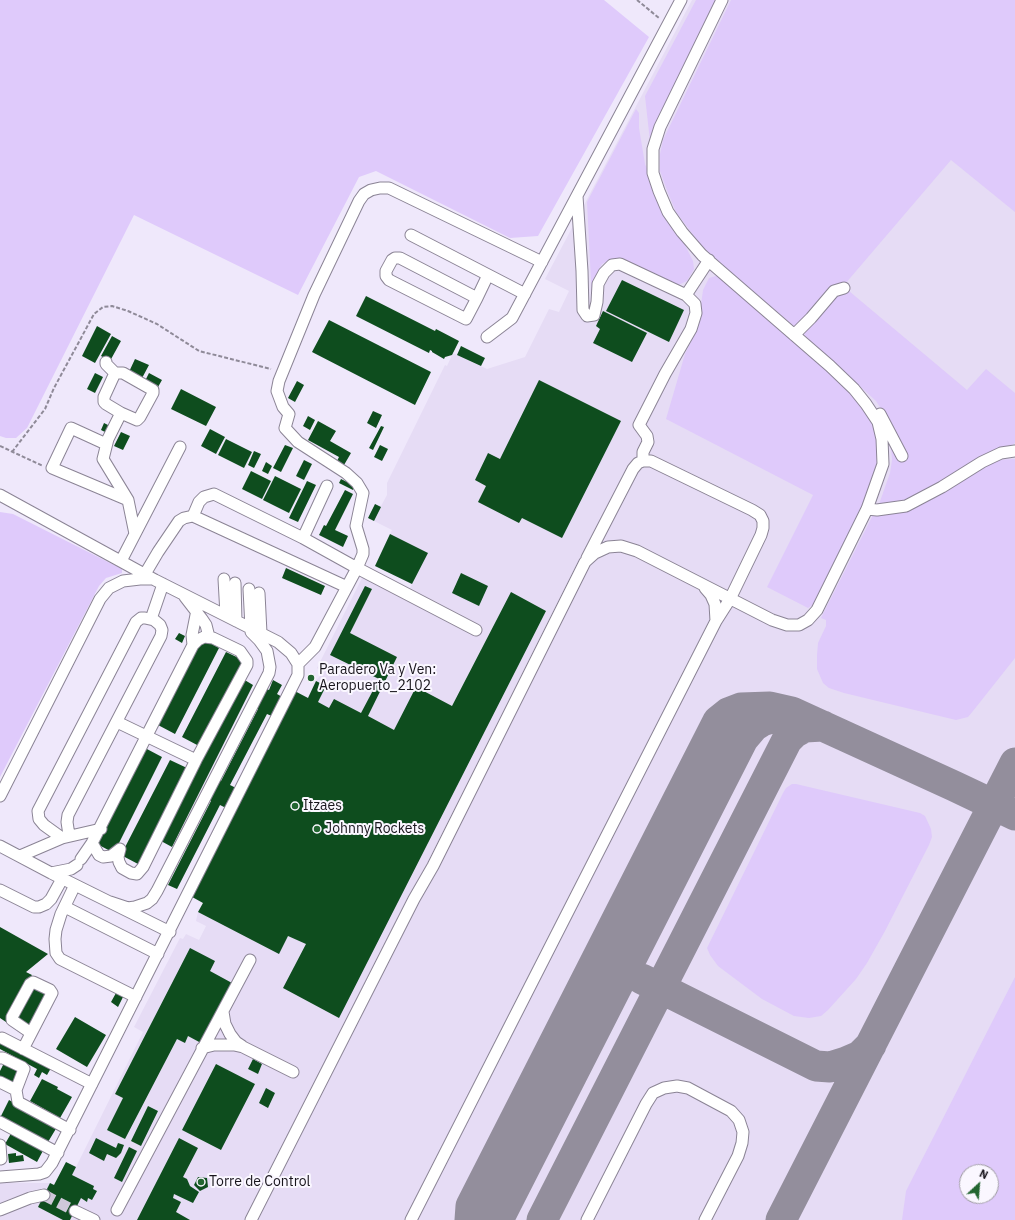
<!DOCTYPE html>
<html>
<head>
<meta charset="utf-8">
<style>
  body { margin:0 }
  #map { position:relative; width:1015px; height:1220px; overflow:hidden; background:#efe8fb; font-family:"IBM Plex Sans",sans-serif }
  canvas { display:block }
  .north { position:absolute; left:959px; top:1164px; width:40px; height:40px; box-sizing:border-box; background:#faf7ff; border:1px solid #a09da4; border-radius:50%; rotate:26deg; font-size:11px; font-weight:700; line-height:16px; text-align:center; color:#18151c }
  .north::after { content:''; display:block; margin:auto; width:14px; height:18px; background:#226530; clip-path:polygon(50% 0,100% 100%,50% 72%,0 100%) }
</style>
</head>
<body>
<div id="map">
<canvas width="1015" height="1220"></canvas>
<div class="north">N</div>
</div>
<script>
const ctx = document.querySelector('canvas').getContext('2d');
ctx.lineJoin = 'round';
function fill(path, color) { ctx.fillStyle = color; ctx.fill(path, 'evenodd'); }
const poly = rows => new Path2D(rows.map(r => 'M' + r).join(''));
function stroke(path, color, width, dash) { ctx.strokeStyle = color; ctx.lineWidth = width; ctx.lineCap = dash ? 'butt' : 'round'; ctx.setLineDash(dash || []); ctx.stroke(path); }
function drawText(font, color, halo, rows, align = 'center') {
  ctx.font = font + ' "IBM Plex Sans",sans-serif'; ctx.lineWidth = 4; ctx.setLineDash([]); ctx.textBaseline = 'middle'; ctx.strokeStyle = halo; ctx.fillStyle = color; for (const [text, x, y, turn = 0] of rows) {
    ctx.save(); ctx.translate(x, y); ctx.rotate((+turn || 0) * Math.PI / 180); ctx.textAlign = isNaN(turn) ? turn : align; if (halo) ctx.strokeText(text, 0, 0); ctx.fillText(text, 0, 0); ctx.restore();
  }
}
const built = poly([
  [692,0,1015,0,1015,1220,0,1220,0,1183,50,1183,54,1185,66,1162,76,1167,143,1032,134,1027,180,938,183,939,186,934,199,940,206,926,196,921,198,912,316,681,323,672,317,668,363,576,406,597,412,584,375,566,392,530,368,518,375,504,381,506,387,495,387,483,445,365,447,366,453,353,487,369,525,357,549,309,559,312,569,291,545,279],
  [967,1172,991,1172,991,1196,967,1196]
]);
const green = poly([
  [0,0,604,0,649,37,538,236,510,238,376,171,359,177,298,295,134,215,27,428,16,438,6,438,0,436],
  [696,0,719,0,650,141,645,96],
  [731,0,1015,0,1015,212,951,160,845,284,798,324,794,326,722,265,700,244,676,212,668,193,660,171,660,154,663,140],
  [636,109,639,113,639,128,645,164,663,209,686,247,693,261,694,269,687,281,678,285,652,276,624,259,612,259,602,264,595,277,592,301,587,202],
  [719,275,847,387,870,419,875,433,877,447,878,463,873,485,816,603,808,608,767,587,813,495,666,419,685,354,698,327,703,290,709,278],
  [843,291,849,291,967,390,986,369,1015,393,1015,443,910,501,878,507,890,473,892,460,891,448,886,416,876,401,804,335,807,328,836,295],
  [1015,459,1015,658,973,711,968,717,956,720,844,693,829,688,823,683,817,669,817,655,818,643,826,626,826,620,821,618,874,513,881,512,994,460],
  [0,512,13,514,122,569,122,573,106,578,99,586,0,777],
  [792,784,796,784,920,813,925,816,931,829,932,837,929,845,885,931,867,963,856,979,828,1010,821,1016,809,1018,794,1016,762,999,718,966,710,955,707,948,783,793,786,788],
  [1015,977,1015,1220,902,1220,906,1191],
  [967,1172,991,1172,991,1196,967,1196]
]);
const taxiway = poly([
  [642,979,816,1066,830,1067,846,1062,860,1056,871,1045],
  [470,1220,471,1206,498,1153,718,721,728,713,741,708,770,707,792,712,954,786,1015,815],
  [498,1220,743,739,754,726,762,721,781,715,789,715],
  [542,1220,787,740,794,733,805,727,823,726],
  [781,1220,1015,763]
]);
const building = poly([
  [622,280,684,310,669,342,606,311],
  [366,296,435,331,436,329,459,341,452,355,445,357,444,359,432,352,432,351,430,350,429,353,356,316],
  [603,311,647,333,632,362,593,343,600,329,596,326],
  [329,320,431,372,415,405,312,352],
  [97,326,111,334,95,363,82,356],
  [112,336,121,341,110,361,101,356],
  [461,346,485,358,481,366,457,355],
  [135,359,149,365,141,380,128,374],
  [95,373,103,377,95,393,87,389],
  [149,373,162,380,158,387,145,381],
  [539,380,621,421,562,538,522,518,519,523,478,502,486,486,475,480,488,453,500,459],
  [297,381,304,385,295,402,288,398],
  [181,389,216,407,206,426,171,409],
  [373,411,382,415,376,428,367,423],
  [308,416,315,420,310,430,303,426],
  [318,421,336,431,330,441,351,453,344,465,337,461,339,457,308,440],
  [104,423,110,426,107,433,101,430],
  [381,426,384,427,373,450,369,448],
  [210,429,225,437,216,454,201,446],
  [121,432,130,436,123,450,114,446],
  [226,439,252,452,244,468,218,455],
  [285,445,293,448,281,472,273,468],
  [380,445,388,449,382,461,374,457],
  [254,451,261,454,254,468,248,465],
  [304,460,312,464,304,480,296,476],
  [266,462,272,466,268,474,262,471],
  [251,471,271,481,262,499,242,489],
  [275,476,301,489,289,513,263,500],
  [341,479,355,486,353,490,339,483],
  [307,481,316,485,298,522,289,518],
  [345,490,353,494,335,530,348,536,343,547,319,535,324,525,326,526],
  [375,504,381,507,374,521,368,518],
  [390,534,428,553,412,584,375,566],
  [286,568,325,586,321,595,282,578],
  [461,573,488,586,479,606,452,593],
  [365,586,372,589,350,633,397,657,368,716,394,730,416,687,452,706,511,592,546,611,339,1018,283,988,306,944,288,936,279,954,198,912,203,903,185,893,228,809,220,805,177,889,168,885,211,801,206,798,216,778,221,781,258,709,253,707,263,687,269,690,273,680,282,685,277,694,284,698,289,688,308,698,316,681,326,686,318,702,329,708,334,699,361,713,379,679,330,655],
  [267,714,274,717,238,789,230,785],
  [179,633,185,636,182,643,175,639],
  [202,639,219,648,175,734,158,725],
  [226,652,243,660,199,746,182,737],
  [243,679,253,685,172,847,161,841],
  [145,748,162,757,114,853,97,844],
  [170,760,187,768,138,864,121,855],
  [0,927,48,954,26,972,32,975,6,1022,0,1018],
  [190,948,215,961,210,971,232,983,201,1043,188,1036,185,1043,177,1039,125,1139,107,1130,123,1098,115,1094],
  [35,984,50,993,31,1026,16,1018],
  [116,993,123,997,118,1007,111,1002],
  [75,1017,106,1035,87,1067,56,1049],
  [2,1041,51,1068,47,1075,42,1072,39,1078,34,1075,37,1069,0,1049,0,1044],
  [253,1059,262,1064,258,1074,248,1069],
  [5,1061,22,1069,15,1084,0,1076,0,1071],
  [216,1064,255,1084,221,1150,182,1130],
  [42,1079,58,1087,57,1089,72,1097,60,1118,30,1101],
  [266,1088,275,1093,268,1108,259,1103],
  [9,1100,57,1127,48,1142,1,1116],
  [148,1106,158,1111,141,1146,131,1141],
  [13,1130,45,1147,37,1162,5,1144],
  [96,1138,116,1148,118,1143,124,1145,121,1153,116,1158,107,1154,104,1161,89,1153],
  [179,1138,198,1148,183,1177,187,1179,190,1186,199,1192,193,1203,174,1194,173,1198,181,1202,176,1212,190,1220,137,1220],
  [129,1147,137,1151,122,1182,114,1178],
  [16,1153,16,1156,23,1155,24,1161,9,1163,8,1154],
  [66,1162,76,1167,72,1175,94,1186,93,1189,97,1191,92,1200,88,1198,87,1202,81,1198,70,1220,63,1220,38,1207,50,1183,54,1185],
  [198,1177,207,1178,208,1187,200,1191,194,1185]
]);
const minorTunnel = poly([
  [44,1195,75,1211]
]);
const path = poly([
  [637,0,659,18],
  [0,446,43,466],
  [12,452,45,409,54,388,94,314,103,307,112,306,128,311,157,324,199,351,271,369]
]);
const minor = poly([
  [577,196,582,271,583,310,587,316,594,315,597,302,598,284,604,273,612,265,620,264,686,295,695,304,696,313,691,329,665,374,639,425,647,436,648,442,643,452,643,461],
  [411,235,525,294],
  [686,295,709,260],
  [477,298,400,258,395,258,392,260,386,271,386,276,389,280,466,319,477,298,488,275],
  [794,335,811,318,834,291,844,288],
  [487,337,512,318,681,0],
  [106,362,106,364,115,373],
  [121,413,137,420,140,417,153,393,153,390,123,373,115,373,104,397,104,402,106,404,121,413,108,439,103,459,128,500,135,534],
  [880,414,902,456],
  [106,444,71,428,52,468,128,500],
  [0,495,155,580,278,642,291,653,298,664,298,675,52,1163,45,1172,39,1174,0,1177],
  [867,509,877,510,906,506,942,487,982,462,1001,453,1015,451],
  [303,538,327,486],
  [587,558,633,469,638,463,643,461,651,461,752,510,760,515,763,521,763,528,761,535,730,599,716,621],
  [121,561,180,447],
  [145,574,158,552,179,521,184,518,193,516],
  [224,579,226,615],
  [235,583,236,621],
  [347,587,193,516,199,502,204,497,214,494,303,538,357,568,363,554,363,549,356,526,363,493,357,483,346,473,298,442,285,428,289,414,283,407,277,391,279,381,314,295,359,201,364,194,371,190,380,188,389,188,542,262],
  [249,589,251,628],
  [259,593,261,633],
  [185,597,202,619,206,625,209,637],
  [151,619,163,584],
  [204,637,213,638,240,651,247,661,247,665,196,760,143,867,137,874,131,873,122,868,119,862,118,857,120,849,111,856,103,857,99,855,92,843,193,645,198,640,204,637],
  [193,645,192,635,197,610],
  [298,664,315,647,357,568,476,630],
  [117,722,196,760],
  [0,796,100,599,109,588,123,581,140,579,152,579],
  [62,838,44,825,39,819,38,811,136,622,141,618,145,618,154,620,160,625,162,630,161,636,68,815,67,822,69,835],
  [0,846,51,873,170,932],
  [20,856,62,838,101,829],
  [81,859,92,843],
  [51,873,71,869,77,865],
  [75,885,61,914,56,930,55,939,56,953,60,959,136,997],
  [0,890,34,907,39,907,46,904,51,899,62,879],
  [110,902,128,908,135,907,147,903,152,899,157,891,269,673,270,667,267,651,259,640,251,632],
  [65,907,158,954],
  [223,1012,225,1024,230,1034,236,1042,242,1046],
  [2,1038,92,1084],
  [202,1048,214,1045,234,1045,243,1047,293,1072],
  [23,1049,52,993,50,990,33,982,30,984,12,1017,12,1020,31,1033],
  [0,1058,3,1058,22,1067,24,1069,16,1090,18,1102,70,1130],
  [0,1082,16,1090],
  [0,1122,58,1153],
  [0,1145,1,1159],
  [0,1210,30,1198,44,1195],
  [117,1210,250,960],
  [75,1211,94,1220],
  [251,1220,414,899,433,866,585,562,595,553,608,547,621,546,637,551,772,620,787,625,799,625,808,620,817,610,867,509,883,464,882,439,878,422,866,404,854,389,830,366,702,255,682,232,668,212,659,191,653,173,653,149,660,127,722,0],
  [411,1220,716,621,715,604,711,595,705,588],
  [587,1220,646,1104,653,1093,664,1088,677,1086,688,1088,731,1111,739,1120,743,1132,742,1143,738,1156,705,1220]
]);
const markers = [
  [311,678,4,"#226530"],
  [295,806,4,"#226530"],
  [317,829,4,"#226530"],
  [201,1182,4,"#226530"]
];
const poiNames = [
  ["Paradero Va y Ven:",319,670],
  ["Aeropuerto_2102",319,686],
  ["Itzaes",303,806],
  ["Johnny Rockets",325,829],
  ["Torre de Control",209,1182]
];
fill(built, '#e6dcf5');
fill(green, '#dfcafb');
stroke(taxiway, '#938e9c', 31);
fill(building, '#0e4d1e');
stroke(minorTunnel, '#cfc8da', 11, [11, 5.5]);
stroke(minor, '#8b8495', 13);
stroke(path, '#8f8a98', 2, [4, 2]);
stroke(minor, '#fff', 11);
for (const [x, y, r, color] of markers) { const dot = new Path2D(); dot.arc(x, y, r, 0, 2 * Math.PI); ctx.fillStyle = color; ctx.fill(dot); stroke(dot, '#faf7ff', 1.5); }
drawText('14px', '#18151c', '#faf7ff', poiNames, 'left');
</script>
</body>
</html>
